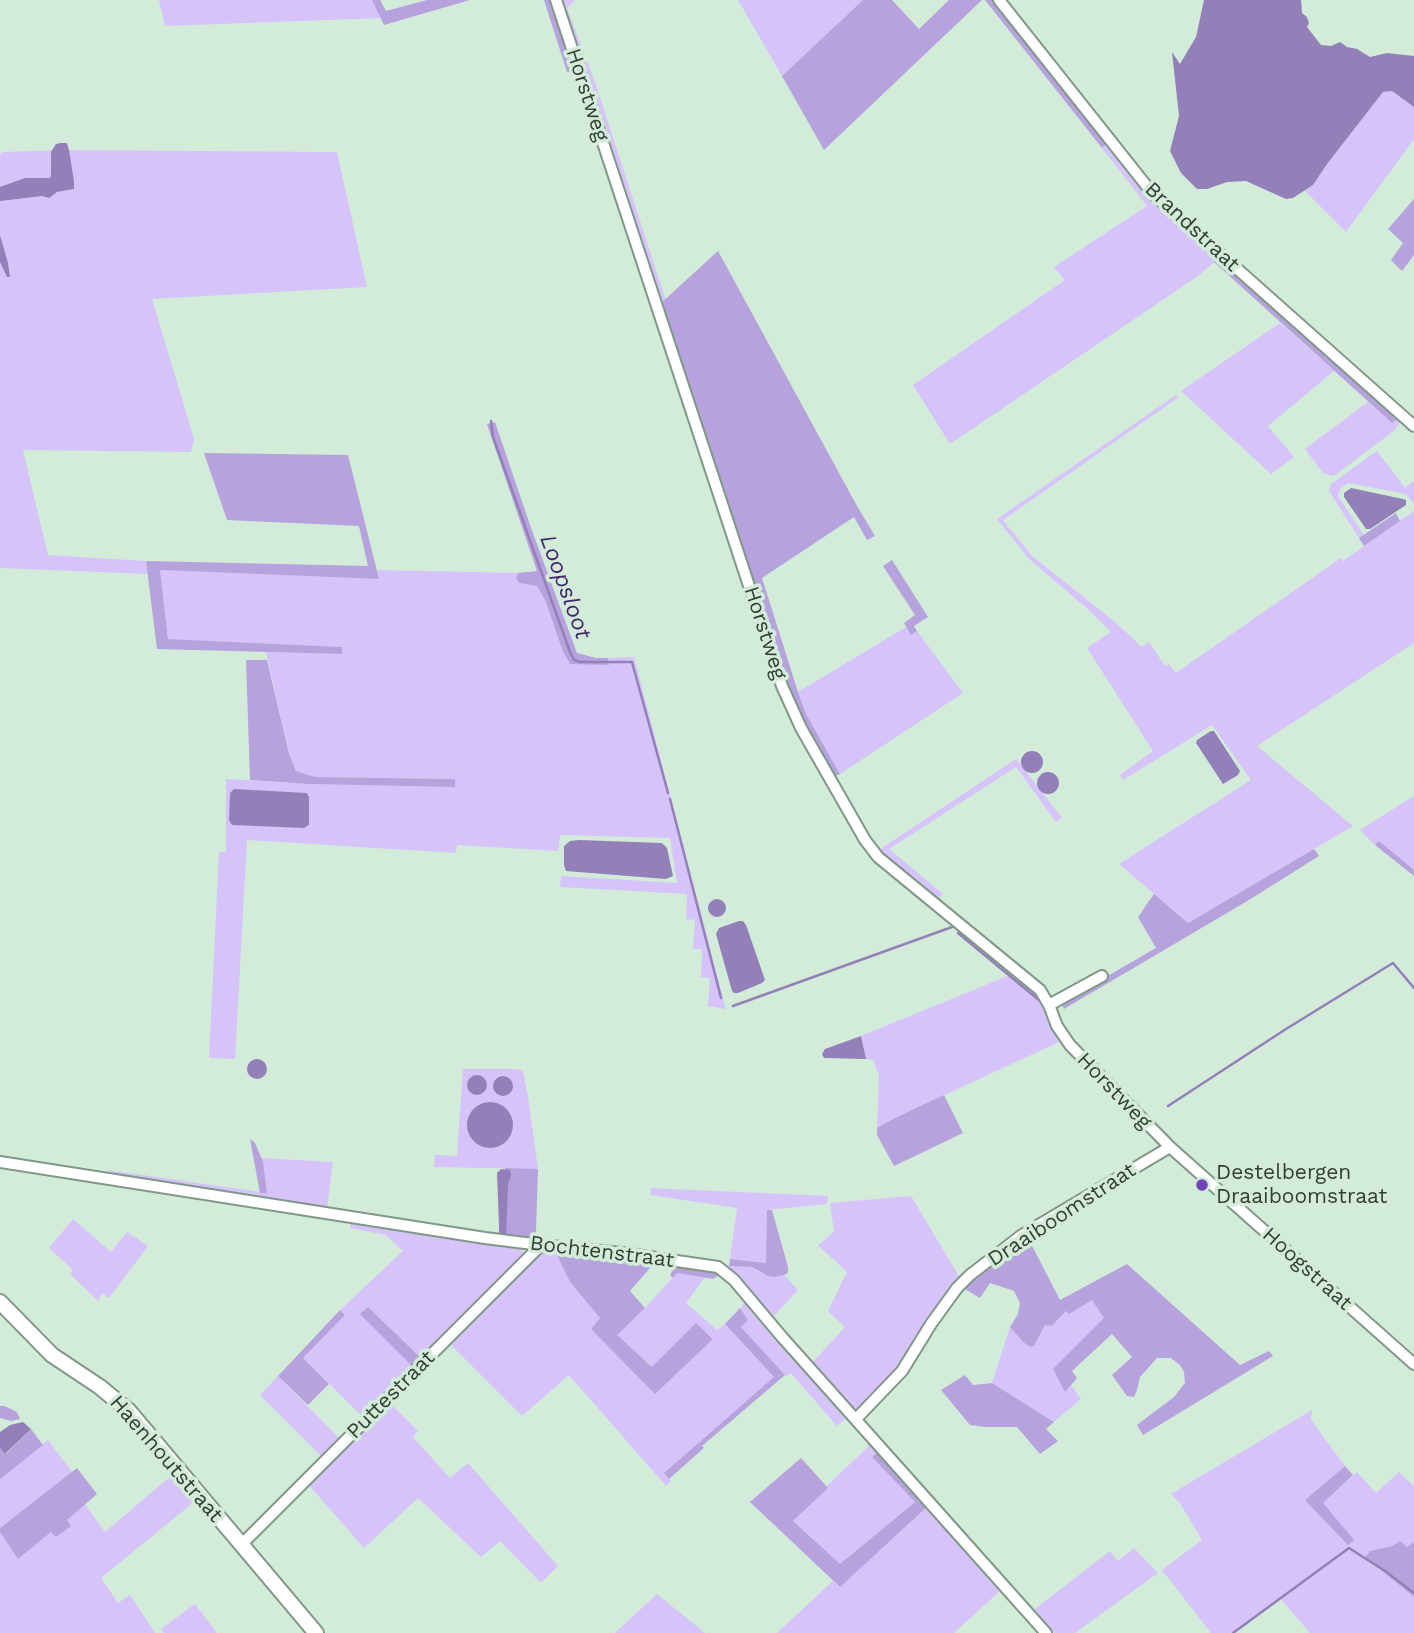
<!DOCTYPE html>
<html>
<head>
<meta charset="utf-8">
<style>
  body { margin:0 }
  canvas { display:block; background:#d2ecd9 }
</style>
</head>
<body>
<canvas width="1414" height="1633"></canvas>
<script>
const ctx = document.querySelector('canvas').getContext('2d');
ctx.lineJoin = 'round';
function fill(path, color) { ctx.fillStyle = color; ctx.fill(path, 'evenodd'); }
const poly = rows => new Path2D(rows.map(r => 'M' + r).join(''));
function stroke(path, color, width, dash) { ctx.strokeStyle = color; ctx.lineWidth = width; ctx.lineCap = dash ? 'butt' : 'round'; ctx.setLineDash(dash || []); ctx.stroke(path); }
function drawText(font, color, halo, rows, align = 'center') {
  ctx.font = font + ' "Work Sans",sans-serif'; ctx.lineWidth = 7; ctx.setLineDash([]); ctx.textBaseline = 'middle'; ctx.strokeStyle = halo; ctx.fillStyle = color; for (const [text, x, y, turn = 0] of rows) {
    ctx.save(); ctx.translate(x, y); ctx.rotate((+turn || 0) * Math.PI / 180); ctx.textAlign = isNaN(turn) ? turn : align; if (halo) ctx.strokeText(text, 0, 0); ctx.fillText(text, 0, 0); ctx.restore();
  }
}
const green = poly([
  [159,0,372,0,382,18,165,26],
  [558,0,575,0,567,8,596,85,666,301,660,304],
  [738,0,863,0,782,76],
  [1392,91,1414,107,1414,139,1346,232,1305,191,1313,185,1327,164,1383,92],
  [1107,143,1152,201,1219,258,1198,276,950,444,913,385,1065,280,1054,267,1147,206,1102,148],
  [64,150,337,152,367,287,152,299,194,439,191,452,23,450,48,555,146,561,148,574,0,568,0,154,3,152],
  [1280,323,1334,371,1268,426,1294,457,1271,474,1181,391],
  [1176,395,1179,397,1003,520,1032,556,1115,622,1142,647,1149,642,1165,666,1169,664,1176,673,1341,558,1343,561,1414,511,1414,643,1257,746,1353,826,1188,923,1119,864,1251,780,1212,725,1123,780,1120,775,1153,751,1087,648,1111,632,1089,610,1029,559,997,519],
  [1368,402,1392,423,1398,419,1401,421,1395,430,1334,476,1323,473,1305,449],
  [1377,451,1405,488,1414,481,1414,504,1406,494,1348,483,1340,489,1338,496,1364,535,1359,538,1329,491,1331,484],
  [160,570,379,579,377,570,518,573,516,578,519,583,537,586,546,602,563,652,570,664,609,664,608,658,634,657,726,1009,708,1006,710,978,701,977,702,949,693,949,695,920,686,919,687,894,560,887,561,876,677,883,670,838,560,835,558,851,457,845,456,853,247,840,235,1059,209,1058,219,852,226,852,226,779,308,784,454,787,455,779,315,777,296,771,289,754,266,652,341,654,342,647,168,639],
  [234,790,307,793,309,795,309,825,307,827],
  [906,627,911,635,917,631,963,693,840,774,806,714,798,692],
  [1016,759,1062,818,1056,822,1016,767,889,849,943,894,938,899,879,850],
  [1414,796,1414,870,1379,842,1375,845,1360,830],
  [1010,975,1035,993,1041,1000,1059,1042,895,1118,877,1128,879,1075,873,1060,866,1059,861,1036],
  [463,1069,517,1069,523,1071,528,1097,538,1169,434,1167,435,1155,457,1156],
  [261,1158,333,1162,327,1209,110,1176,108,1170,267,1193],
  [651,1188,828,1196,827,1204,768,1210,766,1263,730,1259,737,1208,651,1195],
  [911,1196,960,1278,899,1370,862,1405,857,1409,850,1408,812,1363,845,1327,828,1311,847,1272,818,1245,834,1232,830,1203],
  [73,1219,111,1252,127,1232,148,1246,109,1298,102,1293,98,1301,70,1274,73,1270,49,1248],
  [351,1222,521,1248,523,1252,519,1262,420,1357,368,1307,361,1313,412,1366,362,1416,303,1358,345,1315,340,1310,403,1251,386,1235,350,1228],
  [555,1251,570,1282,600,1318,591,1329,655,1393,713,1338,696,1324,653,1367,616,1335,645,1308,677,1273,704,1278,686,1303,717,1330,725,1324,774,1377,665,1472,671,1481,666,1486,569,1375,522,1416,451,1345,543,1252],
  [729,1266,752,1267,759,1272,774,1277,784,1275,798,1290,772,1318,728,1269],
  [1092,1299,1105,1318,1053,1369,1065,1391,1071,1385,1081,1399,1054,1422,992,1383,1010,1327,1023,1342,1030,1347,1034,1346,1045,1325,1052,1326,1067,1311,1069,1314],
  [745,1301,847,1417,837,1426,791,1373,786,1376,741,1327,748,1320,740,1309],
  [278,1376,341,1440,322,1457,260,1395],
  [391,1404,418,1431,413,1437,450,1478,468,1463,558,1566,541,1583,500,1541,481,1557,418,1498,364,1548,308,1484],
  [1312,1410,1311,1420,1345,1466,1305,1500,1323,1503,1357,1472,1376,1493,1399,1472,1414,1486,1414,1542,1407,1547,1400,1541,1392,1546,1370,1551,1365,1557,1414,1597,1414,1633,1310,1633,1280,1598,1234,1633,1211,1633,1162,1570,1202,1540,1180,1503,1171,1494],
  [48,1440,72,1472,0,1528,0,1479],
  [872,1443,879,1450,872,1457,915,1502,840,1564,793,1521,828,1488,827,1486],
  [171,1476,194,1502,101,1578,118,1603,130,1595,155,1633,0,1633,0,1532,18,1559,51,1532,71,1526,67,1520,85,1504,105,1532],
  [929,1505,1002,1589,954,1633,777,1633,833,1581,839,1587],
  [1134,1548,1158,1573,1075,1633,1054,1633,1035,1609,1110,1551,1118,1561],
  [657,1594,705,1633,615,1633],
  [195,1604,217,1633,164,1633,161,1629]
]);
const forest = poly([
  [372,0,380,0,386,11,427,0,470,0,384,25],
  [544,0,558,0,550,4,574,71,567,72],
  [863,0,892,0,919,29,949,0,982,0,824,150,782,76],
  [985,0,992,0,1107,143,1102,148],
  [1414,199,1414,255,1402,271,1391,260,1403,243,1388,229],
  [718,251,857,506,875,536,867,540,854,517,762,578,798,692,806,714,840,774,833,777,799,716,789,694,660,304],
  [1219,258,1398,419,1392,423,1214,262],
  [495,422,530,525,577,653,596,658,608,658,609,665,570,664,563,652,546,602,537,586,519,583,516,578,518,573,537,571,487,424],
  [204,453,348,455,379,579,160,570,168,639,342,647,342,654,157,649,146,561,368,566,359,526,227,520],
  [1396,513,1400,521,1364,546,1359,538],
  [892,560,928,617,914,626,917,631,911,635,904,623,915,615,883,566],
  [246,660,267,660,289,754,296,771,315,777,455,779,455,787,309,784,250,780],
  [1379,841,1414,870,1414,876,1375,845],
  [1314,849,1319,856,1249,900,1064,1009,1061,1003,1156,948,1138,917,1154,894,1188,923],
  [944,1095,963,1133,894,1166,877,1135,877,1128,895,1118],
  [250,1139,255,1143,263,1162,267,1193,260,1193],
  [505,1168,538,1169,536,1232,535,1236,529,1240,498,1237],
  [767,1210,772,1210,788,1267,788,1273,784,1275,774,1277,768,1276,752,1267,729,1266,730,1259,766,1263],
  [1028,1238,1060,1300,1127,1264,1240,1365,1269,1351,1273,1356,1143,1435,1137,1425,1174,1397,1185,1383,1184,1372,1180,1365,1171,1358,1157,1358,1140,1377,1137,1390,1134,1397,1127,1396,1112,1375,1132,1357,1112,1334,1072,1371,1077,1378,1065,1392,1053,1369,1104,1318,1092,1300,1069,1314,1066,1311,1052,1326,1045,1325,1034,1346,1030,1347,1023,1342,1010,1327,1018,1314,1020,1303,1014,1291,990,1283,980,1298,963,1288,984,1270],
  [555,1251,656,1261,630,1291,645,1308,617,1335,652,1367,696,1323,713,1339,655,1394,591,1329,600,1318,570,1282],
  [677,1264,714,1269,721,1274,713,1279,677,1273,673,1278,670,1275],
  [368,1307,420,1357,412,1366,360,1314],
  [740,1308,748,1320,741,1327,785,1375,702,1446,704,1448,669,1479,664,1473,774,1377,725,1324],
  [340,1310,345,1315,303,1358,329,1384,308,1405,278,1376],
  [965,1375,973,1385,992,1383,1054,1422,1046,1429,1058,1441,1040,1454,1017,1427,985,1427,970,1425,941,1390],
  [0,1406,5,1406,17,1412,20,1419,11,1421,0,1418],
  [31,1429,43,1445,0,1479,0,1448,6,1454],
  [879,1450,929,1505,840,1587,750,1502,801,1458,828,1488,793,1521,840,1564,915,1502,872,1457],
  [1345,1466,1353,1475,1323,1503,1354,1540,1348,1545,1305,1500],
  [77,1468,97,1494,67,1520,71,1526,56,1537,51,1532,18,1559,0,1532,0,1528],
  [1400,1541,1407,1547,1414,1542,1414,1597,1365,1557,1370,1551,1392,1546]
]);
const water = poly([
  [1204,0,1301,0,1302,13,1307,17,1309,23,1307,27,1321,45,1331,46,1340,42,1347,47,1357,49,1370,57,1387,53,1414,56,1414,107,1392,91,1383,92,1327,164,1313,185,1293,198,1286,199,1246,181,1227,182,1207,189,1197,189,1181,173,1170,151,1179,116,1172,52,1180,64,1196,37],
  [61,143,67,143,69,150,74,181,74,189,57,192,49,198,42,196,0,201,0,187,25,178,50,178,51,175,51,152,56,144],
  [0,235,8,263,10,277,7,277,0,262],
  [1351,488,1403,499,1406,500,1406,505,1370,529,1366,529,1344,497,1344,493],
  [1211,731,1214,731,1240,771,1238,775,1223,784,1196,743,1197,740],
  '1021 762a11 11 0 1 1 22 0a11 11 0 1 1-22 0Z',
  '1037 783a11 11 0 1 1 22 0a11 11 0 1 1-22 0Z',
  [234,789,307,793,309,797,309,825,304,828,232,825,229,820,230,793],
  [579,840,662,843,667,848,673,876,666,879,566,871,564,865,564,846,570,841],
  '708 908a9 9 0 1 1 18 0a9 9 0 1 1-18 0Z',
  [739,921,743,921,746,925,765,980,762,983,738,993,734,993,732,991,716,934,719,928],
  [861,1036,866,1059,824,1058,822,1054,825,1049],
  '247 1069a10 10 0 1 1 20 0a10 10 0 1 1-20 0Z',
  '467 1085a10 10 0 1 1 20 0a10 10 0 1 1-20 0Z',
  '493 1086a10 10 0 1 1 20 0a10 10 0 1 1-20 0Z',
  '467 1125a23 23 0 1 1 46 0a23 23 0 1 1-46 0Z',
  [501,1169,510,1170,511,1175,508,1185,506,1238,500,1237,499,1226,497,1173],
  [23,1422,31,1429,5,1454,0,1448,0,1432,10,1425]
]);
const stream = poly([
  [491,421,493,437,570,652,574,660,580,662,632,662,668,793],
  [670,799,721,998],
  [958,933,1040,1001],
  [733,1006,952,927],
  [1168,1106,1286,1029,1393,963,1414,988],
  [1257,1218,1268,1227],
  [1276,1233,1286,1243],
  [1384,1331,1414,1357],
  [1233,1633,1349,1548,1385,1571,1414,1593]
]);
const minor = poly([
  [556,0,782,686,801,728,865,840,878,857,1040,990,1049,1005,1057,1026,1070,1045,1170,1147,1414,1364],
  [999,0,1153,194,1414,426],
  [1049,1005,1102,976],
  [0,1162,485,1238,541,1245,622,1253,718,1267,734,1280,782,1337,1046,1633],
  [856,1419,902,1371,931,1324,957,1288,970,1275,1022,1235,1170,1147],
  [241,1545,541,1245]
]);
const tertiary = poly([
  [0,1302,52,1355,100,1387,129,1411,316,1633]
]);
const markers = [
  [1202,1185,7,"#7541b8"]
];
const streetNames = [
  ["Horstweg",587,95,72],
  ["Brandstraat",1192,227,43],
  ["Horstweg",765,633,72],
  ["Horstweg",1114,1091,46],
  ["Draaiboomstraat",1062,1215,-33],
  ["Bochtenstraat",602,1252,7],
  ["Hoogstraat",1307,1269,42],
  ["Puttestraat",391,1395,-45],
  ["Haenhoutstraat",166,1459,49]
];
const poiNames = [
  ["Destelbergen",1216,1173],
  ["Draaiboomstraat",1216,1197]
];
const waterNames = [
  ["Loopsloot",565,587,70]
];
fill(green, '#d5c3fa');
fill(forest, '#b6a2dc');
fill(water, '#9380b8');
stroke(stream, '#9380b8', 2.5);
stroke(minor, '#809887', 14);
stroke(tertiary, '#809887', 18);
stroke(minor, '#fff', 10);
stroke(tertiary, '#fff', 14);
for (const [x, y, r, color] of markers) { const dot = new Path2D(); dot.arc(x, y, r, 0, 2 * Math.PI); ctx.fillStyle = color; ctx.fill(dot); stroke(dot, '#d2ecd9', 2.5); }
drawText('21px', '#343e37', '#d2ecd9', streetNames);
drawText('21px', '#343e37', '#d2ecd9', poiNames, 'left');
drawText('italic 23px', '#44276c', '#d2ecd9', waterNames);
</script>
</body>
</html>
